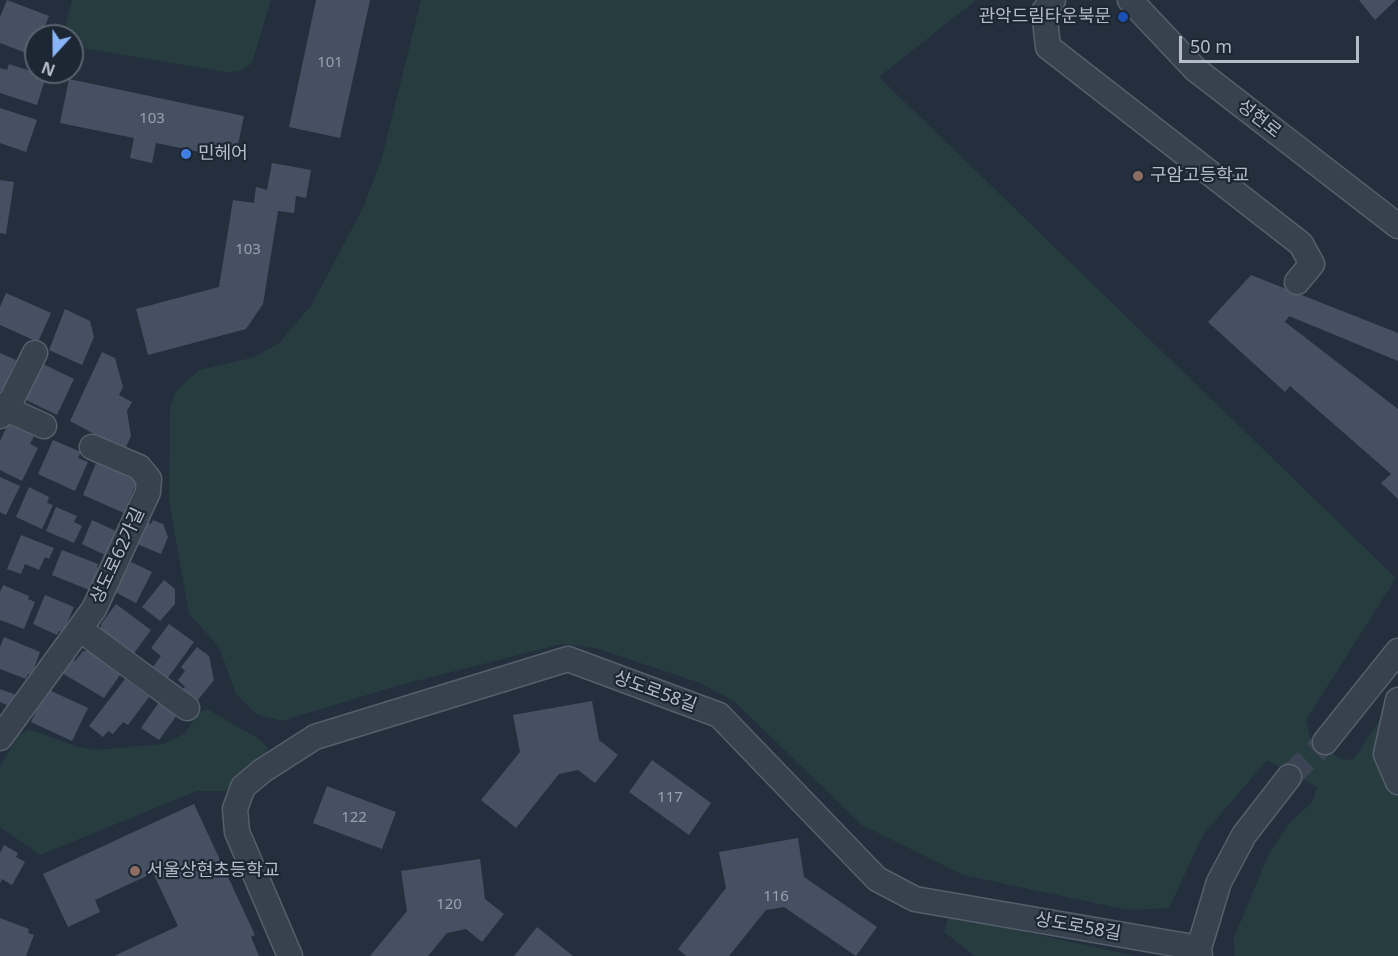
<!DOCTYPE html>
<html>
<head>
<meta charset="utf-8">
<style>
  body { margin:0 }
  #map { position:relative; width:1398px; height:956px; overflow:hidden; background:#242f3e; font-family:"Noto Sans",sans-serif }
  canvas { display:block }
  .north { position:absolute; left:24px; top:24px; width:60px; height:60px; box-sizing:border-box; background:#1d2633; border:2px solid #59626f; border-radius:50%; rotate:201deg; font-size:16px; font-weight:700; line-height:24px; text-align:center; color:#b4bcc9 }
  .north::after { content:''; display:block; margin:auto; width:21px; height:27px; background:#8ab4f8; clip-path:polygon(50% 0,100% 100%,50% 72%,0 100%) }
  .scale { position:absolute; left:1179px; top:36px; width:180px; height:27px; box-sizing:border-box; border:3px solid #b4bcc9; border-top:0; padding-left:8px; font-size:18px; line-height:21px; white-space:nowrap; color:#b4bcc9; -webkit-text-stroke:4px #1d2633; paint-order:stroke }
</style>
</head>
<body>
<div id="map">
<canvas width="1398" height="956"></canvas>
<div class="north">N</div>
<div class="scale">50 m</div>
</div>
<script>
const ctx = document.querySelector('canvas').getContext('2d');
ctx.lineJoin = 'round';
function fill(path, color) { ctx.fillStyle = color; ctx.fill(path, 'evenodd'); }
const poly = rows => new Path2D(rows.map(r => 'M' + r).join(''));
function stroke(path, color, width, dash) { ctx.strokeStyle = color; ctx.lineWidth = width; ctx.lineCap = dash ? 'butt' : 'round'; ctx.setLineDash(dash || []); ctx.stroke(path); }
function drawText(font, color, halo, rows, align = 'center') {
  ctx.font = font + ' "Noto Sans","Noto Sans KR",sans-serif'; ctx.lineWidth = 4.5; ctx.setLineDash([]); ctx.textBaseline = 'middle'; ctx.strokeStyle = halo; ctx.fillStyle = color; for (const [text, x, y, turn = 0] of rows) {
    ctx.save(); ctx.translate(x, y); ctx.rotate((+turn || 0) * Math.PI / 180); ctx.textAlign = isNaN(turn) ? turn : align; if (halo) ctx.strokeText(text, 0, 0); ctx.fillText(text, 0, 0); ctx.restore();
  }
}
const green = poly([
  [72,0,271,0,252,63,241,71,226,72,76,47,72,44,72,36,65,36,64,31],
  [421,0,976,0,879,77,1396,578,1306,720,1310,738,1342,760,1354,759,1398,692,1398,956,1235,956,1233,940,1269,853,1292,820,1312,803,1317,787,1267,760,1203,835,1169,908,1128,910,963,875,862,825,734,701,700,683,596,648,562,644,396,686,282,721,256,714,236,694,219,647,189,614,169,500,170,408,176,391,199,370,255,357,279,343,311,306,363,208,381,161],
  [209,710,259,739,267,747,268,755,261,764,225,791,197,791,40,855,0,827,0,766,19,735,29,729,75,746,95,750,163,744,184,734,201,711],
  [952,916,1135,956,975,956,944,932,947,920]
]);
const building = poly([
  [7,0,49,16,41,36,36,36,34,56,0,43,0,17],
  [316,0,370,0,340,138,289,127],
  [1359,0,1396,0,1375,20],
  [9,64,46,76,37,105,0,93,0,68,7,70],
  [69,79,244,116,235,159,156,143,152,163,130,158,134,138,60,123],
  [0,108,37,120,26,152,0,143],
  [272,163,311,170,306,198,296,196,294,213,278,211,263,304,246,329,148,355,136,309,219,287,233,200,254,203,256,187,267,190],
  [0,180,14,182,6,234,0,233],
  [1251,275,1398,333,1398,361,1289,316,1285,322,1398,409,1398,499,1381,483,1391,474,1290,386,1285,392,1208,322],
  [6,293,51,313,38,342,0,325,0,307],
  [65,309,90,321,94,337,82,365,49,350],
  [102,352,115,358,123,387,119,395,132,402,127,411,131,436,126,447,112,441,111,443,70,421],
  [0,353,16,360,2,391,0,390],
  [39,362,74,379,57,415,22,398],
  [8,424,34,436,30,444,38,448,22,481,0,470,0,441],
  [53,440,81,452,78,458,88,462,75,491,38,474],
  [96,463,137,481,124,513,83,495],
  [0,477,20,486,6,515,0,512],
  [29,487,49,497,47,503,53,505,42,529,16,517],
  [56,507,77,516,74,522,82,526,74,543,46,531],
  [92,520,118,532,107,556,82,544],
  [153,520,163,524,168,537,161,554,137,544,146,522,151,524],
  [21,535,54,548,49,559,45,557,39,570,25,564,21,574,7,569],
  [62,550,98,564,97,568,102,570,94,592,52,575],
  [131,562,152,572,136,603,115,592],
  [164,580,175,589,175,604,160,621,142,607],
  [3,585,29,596,28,599,35,602,24,629,0,620,0,592],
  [45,595,74,607,63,632,59,631,57,635,33,624],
  [116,604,151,630,132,656,101,632,101,624],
  [169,624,194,642,167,679,152,668,161,656,151,648],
  [4,637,40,652,32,674,28,674,26,679,0,669,0,647],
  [197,647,209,656,214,680,197,701,183,689,185,687,178,680,185,671,181,667],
  [83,651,92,651,122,672,104,698,62,673,72,659,75,661],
  [125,679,149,697,128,725,123,722,113,734,108,731,103,737,89,726],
  [0,689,16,695,11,707,0,702],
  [47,689,88,708,72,741,31,722],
  [592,701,599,740,618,755,595,783,578,770,559,774,516,828,481,800,520,752,513,715],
  [159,702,177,715,159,740,141,728],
  [652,760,711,803,689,835,629,792],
  [327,786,396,812,382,849,313,823],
  [194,804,255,935,251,937,259,956,114,956,178,926,153,873,95,900,100,912,68,927,43,874],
  [798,838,804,877,877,927,856,956,784,907,766,910,729,956,686,956,678,949,726,888,719,852],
  [4,845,18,853,16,857,25,862,12,885,2,879,0,883,0,853],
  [480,859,485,899,504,914,482,942,466,929,447,933,428,956,370,956,407,911,401,871],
  [0,918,29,929,28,933,34,935,26,956,0,956],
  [537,927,573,956,514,956]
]);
const minorTunnel = poly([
  [1289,777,1325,742]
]);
const minor = poly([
  [1053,0,1044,11,1048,47,1301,244,1312,264,1297,282],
  [1130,0,1195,69,1398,226],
  [0,406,44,426],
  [0,416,13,397,35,353],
  [81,630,187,708],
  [1398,700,1386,754,1398,782],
  [0,738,94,609,148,492,149,479,139,467,92,447],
  [1325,742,1398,651],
  [290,956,237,832,235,809,243,787,262,771,315,737,568,659,719,715,877,879,915,899,1199,948],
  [1200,956,1199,948,1219,882,1244,835,1289,777]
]);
const markers = [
  [1123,17,6,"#1a4fb4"],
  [186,154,6,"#3f7fe0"],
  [1138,176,6,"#8d6e63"],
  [135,871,6,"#8d6e63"]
];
const numberNames = [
  ["101",330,63],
  ["103",152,119],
  ["103",248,250],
  ["117",670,798],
  ["122",354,818],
  ["116",776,897],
  ["120",449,905]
];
const poiNames = [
  ["관악드림타운북문",1111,17,"right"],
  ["민헤어",198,154],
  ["구암고등학교",1150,176],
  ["서울상현초등학교",147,871]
];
const streetNames = [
  ["성현로",1259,119,38],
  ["상도로62가길",118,556,-65],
  ["상도로58길",655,692,20],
  ["상도로58길",1078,927,10]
];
fill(green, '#263c3f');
fill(building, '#455162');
stroke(minorTunnel, '#3a4453', 24, [24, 12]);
stroke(minor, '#565f6c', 27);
stroke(minor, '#38414e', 24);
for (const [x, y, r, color] of markers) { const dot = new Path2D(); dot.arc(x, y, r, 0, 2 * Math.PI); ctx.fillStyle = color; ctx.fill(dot); stroke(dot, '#1d2633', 2); }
drawText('15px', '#98a1af', null, numberNames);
drawText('18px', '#b4bcc9', '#1d2633', poiNames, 'left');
drawText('18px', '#b4bcc9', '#1d2633', streetNames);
</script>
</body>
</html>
